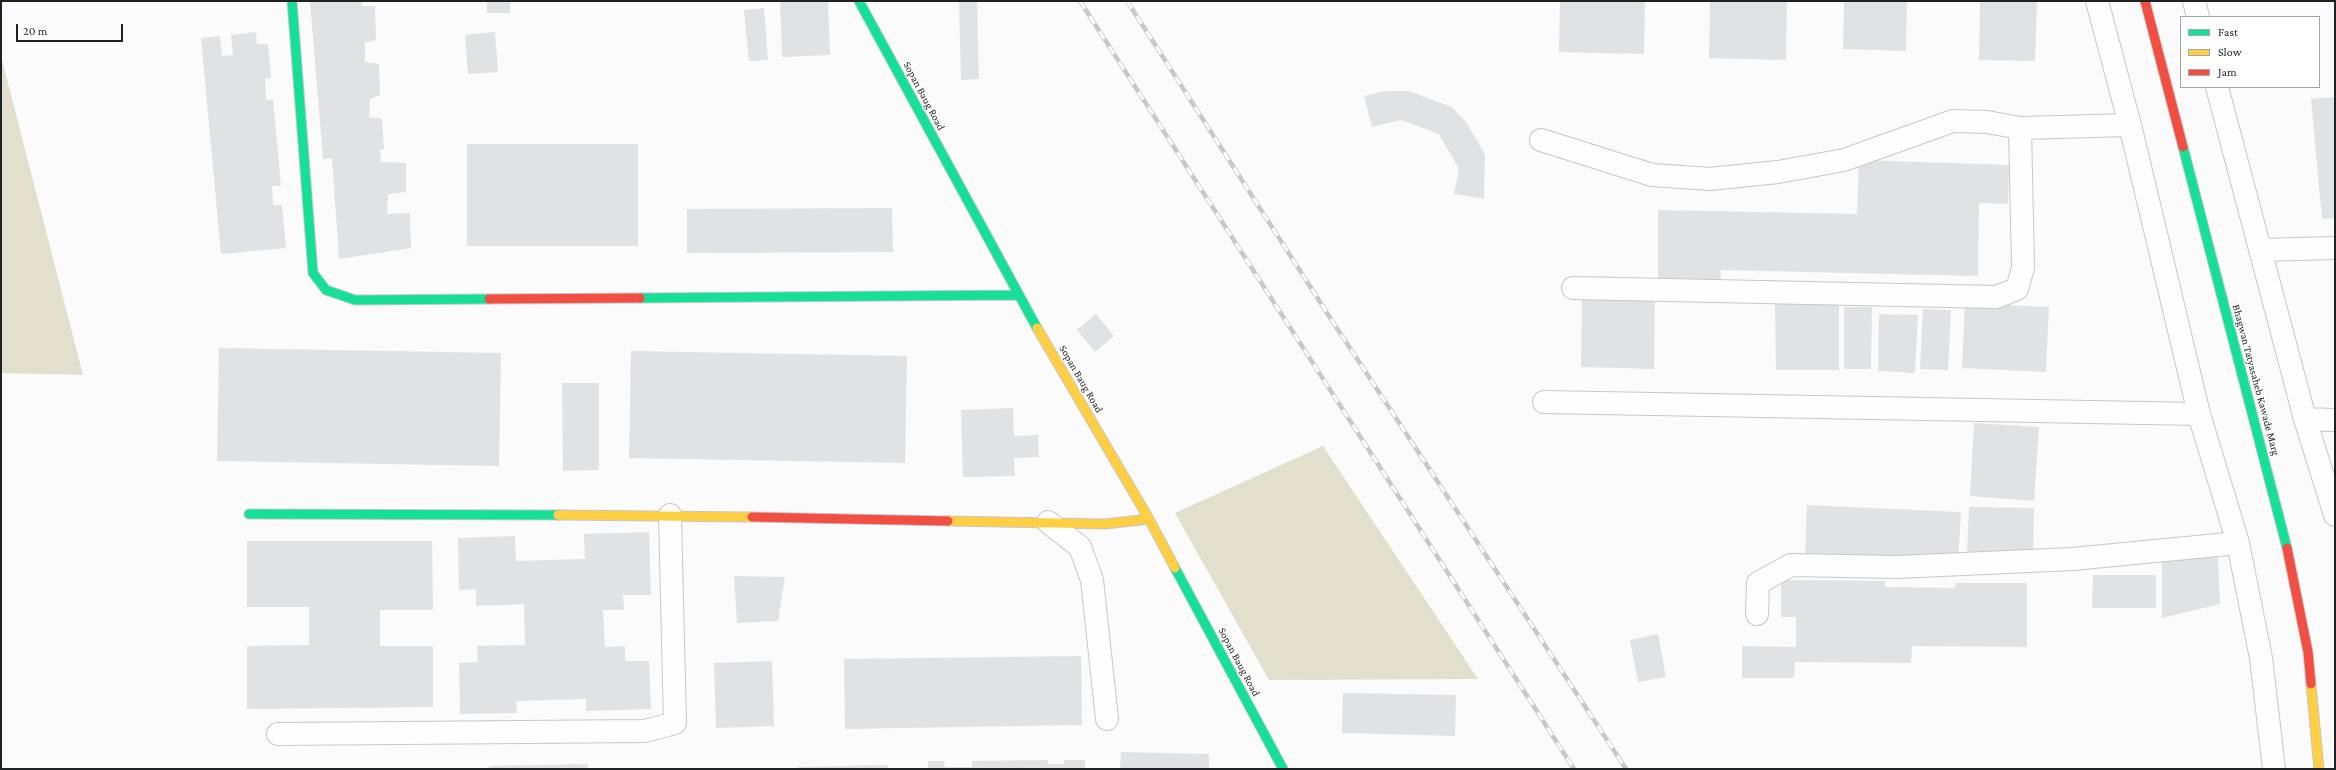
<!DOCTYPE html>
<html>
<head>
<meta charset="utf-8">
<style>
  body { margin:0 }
  #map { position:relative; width:2336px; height:770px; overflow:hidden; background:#fbfbfc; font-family:"Crimson Pro",serif }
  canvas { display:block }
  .frame { position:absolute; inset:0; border:2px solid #1f2126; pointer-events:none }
  .legend { position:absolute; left:2180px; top:16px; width:140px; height:72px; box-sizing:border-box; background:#fff; border:1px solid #a5a6a8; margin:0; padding:5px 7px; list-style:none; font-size:12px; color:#1f2126 }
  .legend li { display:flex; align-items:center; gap:8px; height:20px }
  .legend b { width:20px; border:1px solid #a5a6a8 }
  .scale { position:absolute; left:16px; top:24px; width:107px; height:18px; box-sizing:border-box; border:2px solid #1f2126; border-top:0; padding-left:5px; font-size:12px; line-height:14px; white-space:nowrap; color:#1f2126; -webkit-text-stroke:3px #fff; paint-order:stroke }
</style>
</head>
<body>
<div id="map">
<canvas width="2336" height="770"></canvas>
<div class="frame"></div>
<ul class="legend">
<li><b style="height:5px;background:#16e098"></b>Fast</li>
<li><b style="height:5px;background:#ffcf43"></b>Slow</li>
<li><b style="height:5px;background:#f24e42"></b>Jam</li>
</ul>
<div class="scale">20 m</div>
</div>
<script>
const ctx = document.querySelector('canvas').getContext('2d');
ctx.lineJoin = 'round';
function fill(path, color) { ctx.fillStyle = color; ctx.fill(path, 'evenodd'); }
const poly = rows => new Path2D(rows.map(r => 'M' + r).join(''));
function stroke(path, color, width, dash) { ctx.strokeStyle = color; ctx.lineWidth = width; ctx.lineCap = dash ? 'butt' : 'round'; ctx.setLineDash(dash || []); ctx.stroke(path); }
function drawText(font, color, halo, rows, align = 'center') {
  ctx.font = font + ' "Crimson Pro",serif'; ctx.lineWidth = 3; ctx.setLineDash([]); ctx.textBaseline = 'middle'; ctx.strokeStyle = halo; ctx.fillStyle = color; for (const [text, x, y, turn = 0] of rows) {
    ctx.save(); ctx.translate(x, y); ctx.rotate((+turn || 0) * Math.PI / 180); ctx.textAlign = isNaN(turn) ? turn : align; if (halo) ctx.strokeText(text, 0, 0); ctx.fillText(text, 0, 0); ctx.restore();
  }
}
const green = poly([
  [1,56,83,375,1,373],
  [1323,446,1478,679,1269,680,1175,513]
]);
const building = poly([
  [310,1,362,1,362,6,375,6,376,40,365,42,365,62,379,64,380,95,370,99,369,117,382,119,384,149,380,150,381,162,406,163,406,192,388,194,387,214,410,213,411,248,339,259,332,158,323,159],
  [487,1,510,1,510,13,487,13],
  [780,1,828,1,830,55,782,57],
  [959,1,977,1,979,79,961,80],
  [1560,1,1645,1,1644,54,1559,52],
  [1710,1,1787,1,1786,60,1709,58],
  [1844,1,1907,1,1906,51,1843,49],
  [1980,1,2037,1,2035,61,1979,60],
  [764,8,768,60,749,61,744,10],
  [256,32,257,44,268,44,271,78,265,79,266,100,273,99,281,186,272,186,273,205,282,205,286,248,221,254,201,38,220,36,222,56,233,55,231,35],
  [495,32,498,72,468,74,465,35],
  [1386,91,1408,91,1452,107,1466,122,1485,154,1484,199,1454,194,1459,169,1439,134,1401,120,1372,127,1364,96],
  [2335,97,2335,218,2322,219,2311,99],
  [467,144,638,144,638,246,467,246],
  [1859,160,2009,165,2008,204,1979,203,1978,276,1721,270,1720,285,1658,283,1658,210,1857,214],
  [892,208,893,252,687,253,687,209],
  [1582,291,1655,293,1654,369,1581,367],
  [1775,303,1839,303,1839,370,1776,370],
  [1965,303,2049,307,2046,372,1962,368],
  [1844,307,1872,307,1871,369,1844,369],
  [1923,309,1951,310,1948,370,1920,369],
  [1096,314,1114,336,1095,352,1077,330],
  [1879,314,1918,315,1915,373,1878,371],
  [219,348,501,353,499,466,217,461],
  [631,351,907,356,905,463,629,458],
  [562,383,599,383,599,470,563,471],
  [1013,408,1014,436,1038,435,1039,457,1014,458,1015,476,963,477,961,410],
  [1974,423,2039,427,2034,501,1970,496],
  [1807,505,1961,512,1958,561,1805,554],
  [1969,507,2034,508,2033,554,1967,553],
  [649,532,651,595,623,595,624,610,603,610,605,647,625,646,625,661,649,661,651,709,586,711,586,699,516,701,517,713,460,714,459,663,478,662,477,646,525,645,524,604,476,606,476,589,459,590,458,538,515,536,516,561,585,559,584,534],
  [247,541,432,541,433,610,380,610,380,646,433,646,433,707,247,709,247,646,309,645,309,607,247,607],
  [2162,555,2218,556,2220,604,2162,618],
  [2093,575,2156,575,2156,608,2092,608],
  [734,576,785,577,778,621,737,623],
  [1781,580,1885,581,1885,587,1955,588,1956,583,2027,583,2027,647,1912,646,1911,663,1795,662,1794,678,1742,678,1742,646,1796,647,1796,617,1781,617],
  [1658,634,1666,677,1638,682,1630,640],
  [1081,656,1082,725,845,729,844,659],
  [772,661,774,726,716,728,714,663],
  [1343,693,1456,695,1455,736,1342,733],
  [1121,752,1209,754,1209,769,1120,769],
  [1048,760,1048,764,1064,764,1064,760,1085,760,1085,769,928,769,928,761,944,761,945,767,972,767,972,761],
  [588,764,588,769,489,769,489,766],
  [888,765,888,769,797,769,797,767]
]);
const street = poly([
  [2097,1,2130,125,2199,414,2238,543,2261,658,2274,769],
  [2194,1,2198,17],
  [2217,87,2305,419,2335,515],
  [1541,140,1652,175,1710,179,1778,172,1844,160,1953,121,1987,122,2020,128,2130,125],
  [2260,250,2335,248],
  [1573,288,1996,297,2017,289,2023,268,2020,128],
  [1544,402,2199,414],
  [2305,419,2335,420],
  [1048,522,1080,547,1092,580,1107,719],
  [1757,614,1758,583,1791,565,1897,567,2073,559,2238,543],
  [278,734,645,731,675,723,670,515]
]);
const fast = poly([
  [292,1,313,273,326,290,355,300,489,299],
  [859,1,1037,328],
  [2183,147,2287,548],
  [640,298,1018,295],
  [249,514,558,515],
  [1175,568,1283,769]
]);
const slow = poly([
  [1037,328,1149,519,1175,568],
  [558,515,752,517],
  [948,521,1105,524,1149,519],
  [2311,684,2319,769]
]);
const jam = poly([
  [2145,1,2183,147],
  [489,299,640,298],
  [752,517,948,521],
  [2287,548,2308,652,2311,684]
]);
const rail = poly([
  [1080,1,1574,769],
  [1127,1,1329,316,1626,769]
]);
const streetNames = [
  ["Sopan Baug Road",924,96,62],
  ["Sopan Baug Road",1081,379,60],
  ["Bhagwan Tatyasaheb Kawade Marg",2256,380,75],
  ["Sopan Baug Road",1239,662,62]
];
fill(green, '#e1e0cc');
fill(building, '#e1e2e4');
stroke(street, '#c7c7ca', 24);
stroke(fast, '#c7c7ca', 11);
stroke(slow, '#c7c7ca', 11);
stroke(jam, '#c7c7ca', 11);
stroke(street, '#fefeff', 22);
stroke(fast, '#16e098', 9);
stroke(slow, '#ffcf43', 9);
stroke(jam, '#f24e42', 9);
stroke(rail, '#c8c8c8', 4.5);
stroke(rail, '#fff', 3, [9]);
drawText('11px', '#1f2126', '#fff', streetNames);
</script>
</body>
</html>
